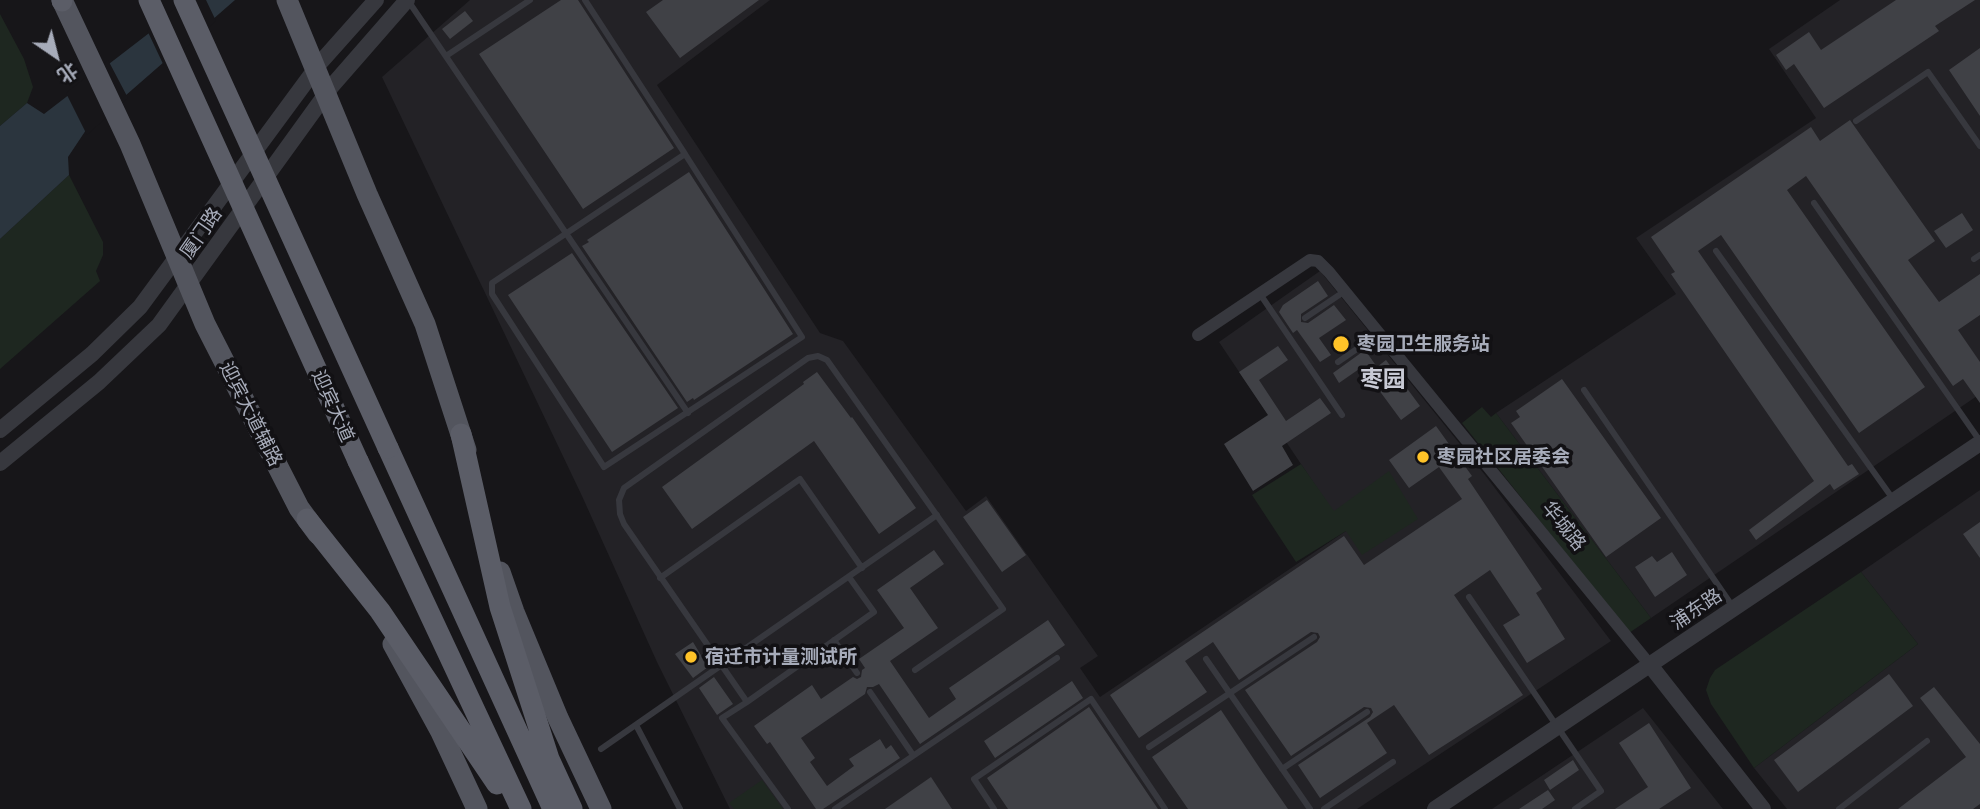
<!DOCTYPE html>
<html>
<head>
<meta charset="utf-8">
<style>
  body { margin:0 }
  #map { position:relative; width:1980px; height:809px; overflow:hidden; background:#171619; font-family:Ubuntu,"Noto Sans SC",sans-serif }
  canvas { display:block }
  .north { position:absolute; left:21px; top:21px; width:70px; height:70px; -webkit-text-stroke:5px #121114; paint-order:stroke; rotate:145deg; font-size:19px; font-weight:700; line-height:28px; text-align:center; color:#a7acba }
  .north::after { content:''; display:block; margin:auto; width:24px; height:32px; background:#a7acba; clip-path:polygon(50% 0,100% 100%,50% 72%,0 100%) }
</style>
</head>
<body>
<div id="map">
<canvas width="1980" height="809"></canvas>
<div class="north">北</div>
</div>
<script>
const ctx = document.querySelector('canvas').getContext('2d');
ctx.lineJoin = 'round';
function fill(path, color) { ctx.fillStyle = color; ctx.fill(path, 'evenodd'); }
const poly = rows => new Path2D(rows.map(r => 'M' + r).join(''));
function stroke(path, color, width, dash) { ctx.strokeStyle = color; ctx.lineWidth = width; ctx.lineCap = dash ? 'butt' : 'round'; ctx.setLineDash(dash || []); ctx.stroke(path); }
function drawText(font, color, halo, rows, align = 'center') {
  ctx.font = font + ' Ubuntu,"Noto Sans SC",sans-serif'; ctx.lineWidth = 7; ctx.setLineDash([]); ctx.textBaseline = 'middle'; ctx.strokeStyle = halo; ctx.fillStyle = color; for (const [text, x, y, turn = 0] of rows) {
    ctx.save(); ctx.translate(x, y); ctx.rotate((+turn || 0) * Math.PI / 180); ctx.textAlign = isNaN(turn) ? turn : align; if (halo) ctx.strokeText(text, 0, 0); ctx.fillText(text, 0, 0); ctx.restore();
  }
}
const built = poly([
  [470,0,770,0,657,85,820,333,843,341,966,511,986,496,1098,656,1080,668,1100,697,1346,531,1219,342,1320,271,1485,475,1611,641,1357,809,730,809,657,662,582,496,382,77],
  [1840,0,1980,0,1980,394,1651,618,1496,413,1676,294,1636,238,1816,118,1769,49],
  [1980,490,1980,809,1787,809,1754,768,1918,644,1861,572],
  [1643,708,1723,809,1492,809]
]);
const green = poly([
  [0,14,24,59,33,87,27,103,0,126],
  [69,175,103,242,103,255,96,271,100,281,0,369,0,239],
  [1482,407,1491,417,1496,413,1651,618,1629,633,1462,423],
  [1301,464,1334,511,1389,471,1418,519,1362,555,1346,531,1296,562,1252,495],
  [1861,572,1918,644,1754,768,1711,704,1706,690,1710,678,1715,670],
  [762,780,783,809,734,809,729,803]
]);
const water = poly([
  [192,0,235,0,86,130,68,157,69,175,0,239,0,126,27,103,44,114]
]);
const pier = poly([
  [186,0,206,0,216,21,164,66,147,30],
  [108,60,128,98,87,135,66,93]
]);
const building = poly([
  [561,0,578,0,674,148,583,209,479,54],
  [663,0,759,0,680,58,646,12],
  [1896,0,1975,0,1935,26,1939,31,1824,108,1794,64,1786,70,1776,55,1809,32,1821,50],
  [465,11,473,21,450,39,442,29],
  [1980,48,1980,116,1949,70],
  [1850,120,1935,241,1908,260,1939,302,1980,274,1980,315,1958,330,1980,362,1980,403,1963,379,1953,386,1806,176,1787,190,1925,387,1859,433,1721,235,1698,251,1848,466,1852,464,1859,474,1834,490,1830,484,1756,540,1749,530,1814,481,1671,274,1675,272,1651,237,1811,127,1820,141],
  [689,172,793,334,694,400,693,398,687,402,582,246,589,242,587,240],
  [1962,213,1973,230,1946,248,1934,231],
  [572,253,678,408,612,452,508,295],
  [1318,281,1328,296,1301,314,1301,322,1308,323,1334,305,1346,320,1319,338,1331,355,1320,362,1297,330,1293,333,1279,312,1283,305],
  [1278,346,1288,360,1259,380,1286,421,1320,398,1331,413,1282,446,1293,465,1253,491,1224,444,1268,415,1239,372],
  [1365,350,1377,367,1386,360,1420,406,1401,420,1362,367,1339,383,1333,373],
  [817,372,851,418,852,417,916,508,879,534,814,441,692,529,662,487,804,384,803,382],
  [1562,379,1661,518,1606,557,1511,423,1520,417,1516,411],
  [1436,426,1472,476,1468,479,1542,589,1536,593,1565,639,1527,663,1503,625,1520,615,1490,570,1454,595,1523,695,1429,755,1394,705,1367,723,1387,753,1320,798,1298,765,1370,717,1373,712,1371,708,1364,707,1291,756,1245,690,1317,642,1320,637,1318,633,1311,632,1239,680,1213,642,1185,661,1207,692,1139,738,1110,695,1344,536,1364,565,1462,499,1439,467,1409,488,1389,460],
  [987,500,1026,555,1002,572,963,517],
  [1980,522,1980,558,1963,534],
  [934,550,944,564,910,588,938,628,890,661,929,718,956,699,949,688,1048,620,1065,645,920,744,879,684,873,687,867,687,865,694,801,738,815,758,810,762,827,786,854,766,849,759,880,739,886,749,891,745,900,758,823,809,816,809,770,742,767,744,754,726,812,685,821,699,853,677,857,679,861,677,862,670,865,668,859,659,904,628,877,590],
  [1672,552,1687,575,1655,597,1635,567,1652,556,1657,562],
  [693,642,708,667,693,678,675,654],
  [1889,674,1913,706,1798,792,1774,760],
  [714,677,733,704,717,715,699,688],
  [1072,681,1083,698,995,758,984,741],
  [1934,687,1980,744,1980,804,1973,809,1898,809,1966,757,1920,698],
  [1089,707,1158,809,1008,809,987,778],
  [1221,710,1263,773,1288,809,1188,809,1152,757],
  [1649,723,1691,788,1659,809,1615,809,1648,787,1619,743],
  [1573,760,1579,770,1550,790,1544,780],
  [931,777,952,809,885,809],
  [1548,790,1555,800,1542,809,1519,809]
]);
const service = poly([
  [585,0,685,154],
  [409,2,688,413],
  [446,56,530,0],
  [1856,121,1928,72,1980,146],
  [685,154,802,337,604,467,492,294,492,283,685,154],
  [1814,203,1980,441],
  [1716,251,1893,499],
  [1974,259,1980,255],
  [1260,294,1342,415],
  [1305,318,1345,291],
  [1338,362,1380,333],
  [1584,390,1733,607],
  [849,577,874,612,747,702,624,524,620,514,619,500,624,488,808,358,818,356,827,360,1003,609,915,670],
  [660,578,800,479,862,568],
  [1469,597,1601,791,1575,809],
  [834,640,857,673],
  [1206,659,1310,809],
  [870,692,913,755],
  [747,702,722,718,788,809],
  [636,725,680,809],
  [1149,747,1314,637],
  [601,749,937,515],
  [1282,769,1367,712],
  [835,809,1057,658],
  [994,809,974,779,1091,699,1165,809],
  [1324,809,1393,762],
  [1839,809,1927,741]
]);
const minor = poly([
  [1198,335,1310,260,1318,261,1329,272,1650,665]
]);
const tertiary = poly([
  [0,430,92,354,140,307,319,64,376,0],
  [0,463,99,382,159,325,331,87,407,0],
  [1650,665,1763,809],
  [1435,809,1980,443]
]);
const primary = poly([
  [62,0,130,144,205,324,299,508,318,534],
  [287,0,367,194,425,324,466,450],
  [500,572,514,612,558,718,601,809],
  [393,644,441,732,477,809]
]);
const trunk = poly([
  [62,0,62,1],
  [461,434,500,607,549,759,572,809],
  [388,448,553,809],
  [358,461,521,809],
  [307,519,380,611,497,784]
]);
const trunkBridge = poly([
  [149,0,358,461],
  [184,0,388,448]
]);
const markers = [
  [1341,344,9,"#ffc328"],
  [1423,457,7,"#ffc328"],
  [691,657,7,"#ffc328"]
];
const streetNames = [
  ["厦门路",201,233,-55],
  ["迎宾大道",333,406,66],
  ["迎宾大道辅路",251,414,63],
  ["华城路",1564,526,51],
  ["浦东路",1696,609,-34]
];
const poiNames = [
  ["枣园卫生服务站",1357,344],
  ["枣园社区居委会",1437,457],
  ["宿迁市计量测试所",705,657]
];
const quarterNames = [
  ["枣园",1383,379]
];
fill(built, '#232226');
fill(green, '#1e2720');
fill(water, '#2b353e');
fill(pier, '#171619');
fill(building, '#404146');
stroke(service, '#37383e', 6);
stroke(minor, '#37383e', 12);
stroke(tertiary, '#37383e', 16);
stroke(primary, '#53555e', 21);
stroke(trunk, '#5b5d67', 21);
stroke(trunkBridge, '#5b5d67', 21);
for (const [x, y, r, color] of markers) { const dot = new Path2D(); dot.arc(x, y, r, 0, 2 * Math.PI); ctx.fillStyle = color; ctx.fill(dot); stroke(dot, '#121114', 2.5); }
drawText('19px', '#a7acba', '#121114', streetNames);
drawText('bold 19px', '#a7acba', '#121114', poiNames, 'left');
drawText('bold 23px', '#c9cbd6', '#121114', quarterNames);
</script>
</body>
</html>
